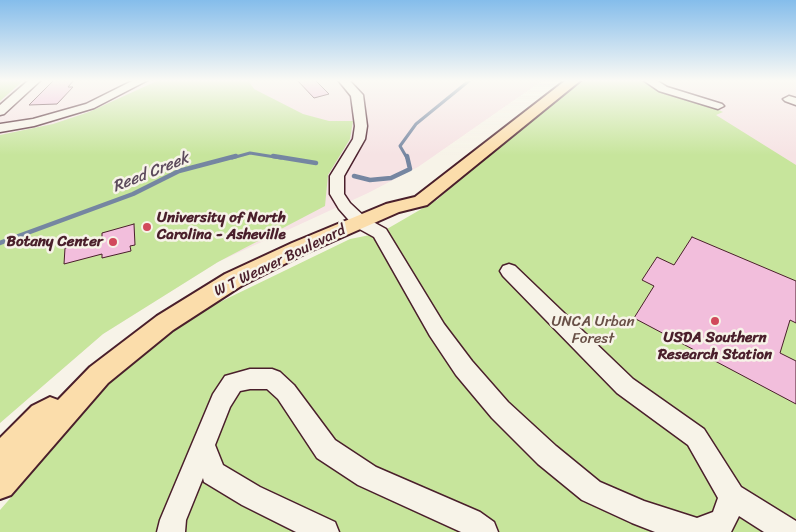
<!DOCTYPE html>
<html>
<head>
<meta charset="utf-8">
<style>
  body { margin:0 }
  canvas { display:block; background:#f7f3e8 }
</style>
</head>
<body>
<canvas width="796" height="532"></canvas>
<script>
const ctx = document.querySelector('canvas').getContext('2d');
ctx.lineJoin = 'round';
function fill(path, color) { ctx.fillStyle = color; ctx.fill(path, 'evenodd'); }
const poly = rows => new Path2D(rows.map(r => 'M' + r).join(''));
function stroke(path, color, width, dash) { ctx.strokeStyle = color; ctx.lineWidth = width; ctx.lineCap = dash ? 'butt' : 'round'; ctx.setLineDash(dash || []); ctx.stroke(path); }
function drawText(font, color, halo, rows, align = 'center') {
  ctx.font = font + ' Sriracha,sans-serif'; ctx.lineWidth = 5; ctx.setLineDash([]); ctx.textBaseline = 'middle'; ctx.strokeStyle = halo; ctx.fillStyle = color; for (const [text, x, y, turn = 0] of rows) {
    ctx.save(); ctx.translate(x, y); ctx.rotate((+turn || 0) * Math.PI / 180); ctx.textAlign = isNaN(turn) ? turn : align; if (halo) ctx.strokeText(text, 0, 0); ctx.fillText(text, 0, 0); ctx.restore();
  }
}
const built = poly([
  [0,80,543,80,418,167,368,193,218,262,103,334,0,423],
  [619,80,796,80,796,96,787,98,796,104,796,216]
]);
const green = poly([
  [0,80,24,80,0,101],
  [159,80,248,80,254,89,303,114,329,121,353,121,350,139,328,175,325,206,218,262,103,334,0,423,0,135,53,124,89,112],
  [581,80,643,80,654,89,707,104,723,112,716,115,796,165,796,532,0,532,0,510,21,486,76,413,138,357,189,317,350,239,380,233,437,200,526,119]
]);
const streamFar1 = poly([
  [232,158,250,153,281,158],
  [407,158,400,146,416,124,470,80]
]);
const stream = poly([
  [273,156,316,163],
  [354,176,370,180,391,178,410,169,407,156],
  [0,243,133,194,179,171,236,156]
]);
const building = poly([
  [54,80,74,80,68,87,73,87,57,104,29,105,54,80],
  [297,80,315,80,329,94,314,98,297,80],
  [134,224,135,245,130,246,131,251,102,258,102,254,64,264,65,248,102,239,102,233,134,224],
  [692,237,796,281,796,323,790,320,780,353,796,361,796,404,634,318,654,286,642,280,657,257,674,265,692,237]
]);
const minor = poly([
  [29,80,41,80,4,114,0,115,0,105,29,80],
  [134,80,148,80,94,108,34,126,0,132,0,124,33,119,86,104,134,80],
  [338,80,349,80,363,95,367,126,365,139,344,176,344,194,350,203,366,218,386,229,444,324,472,361,508,402,556,446,600,482,644,501,697,518,713,512,718,498,688,445,617,393,503,276,500,271,503,266,509,264,515,266,633,379,704,429,741,487,796,521,796,532,764,532,739,516,731,532,655,532,632,523,582,500,538,464,492,418,456,375,430,336,374,237,354,226,339,209,330,194,330,176,353,139,355,126,351,96,338,80],
  [643,80,656,80,667,87,722,104,724,106,718,109,659,91,643,80],
  [789,96,796,98,796,105,785,101,783,99,789,96],
  [250,369,272,369,280,372,294,385,335,440,376,467,480,512,494,522,498,532,461,532,358,485,317,458,278,399,267,389,250,389,240,391,230,407,215,445,223,465,260,487,335,522,339,532,296,532,242,505,204,482,203,478,186,520,185,532,157,532,160,520,213,394,225,376,250,369]
]);
const major = poly([
  [566,80,581,80,427,205,399,212,306,253,241,286,173,330,108,383,11,495,0,499,0,438,32,406,50,397,58,400,90,367,157,316,225,274,292,243,386,204,415,197,566,80]
]);
const markers = [
  [147,227,5,"#d1495b"],
  [113,242,5,"#d1495b"],
  [715,321,5,"#d1495b"]
];
const poiNames = [
  ["University of North",157,218],
  ["Carolina - Asheville",157,235],
  ["Botany Center",103,242,"right"],
  ["USDA Southern",715,338,"center"],
  ["Research Station",715,355,"center"]
];
const streetNames = [
  ["W T Weaver Boulevard",280,261,-26]
];
const parkNames = [
  ["UNCA Urban",593,322],
  ["Forest",593,339]
];
const waterNames = [
  ["Reed Creek",151,173,-22]
];
fill(built, '#f6e3e4');
fill(green, '#c7e59c');
stroke(streamFar1, '#7586a1', 3);
stroke(stream, '#7586a1', 4.5);
fill(building, '#f2bedc');
stroke(building, '#4a1f2b', 1);
stroke(minor, '#4a1f2b', 3);
stroke(major, '#4a1f2b', 4);
fill(minor, '#f7f3e8');
fill(major, '#fbddab');
const sky = ctx.createLinearGradient(0, 0, 0, 155);
sky.addColorStop(0, '#85bdeb');
sky.addColorStop(0.52, '#fbfaf5');
sky.addColorStop(1, '#fbfaf500');
ctx.fillStyle = sky;
ctx.fillRect(0, 0, 796, 155);
for (const [x, y, r, color] of markers) { const dot = new Path2D(); dot.arc(x, y, r, 0, 2 * Math.PI); ctx.fillStyle = color; ctx.fill(dot); stroke(dot, '#f7f3e8', 2); }
drawText('bold 15px', '#4a1f2b', '#f7f3e8', poiNames, 'left');
drawText('15px', '#4a1f2b', '#f7f3e8', streetNames);
drawText('15px', '#695047', '#f7f3e8', parkNames);
drawText('italic 16px', '#5c4a5c', '#f7f3e8', waterNames);
</script>
</body>
</html>
